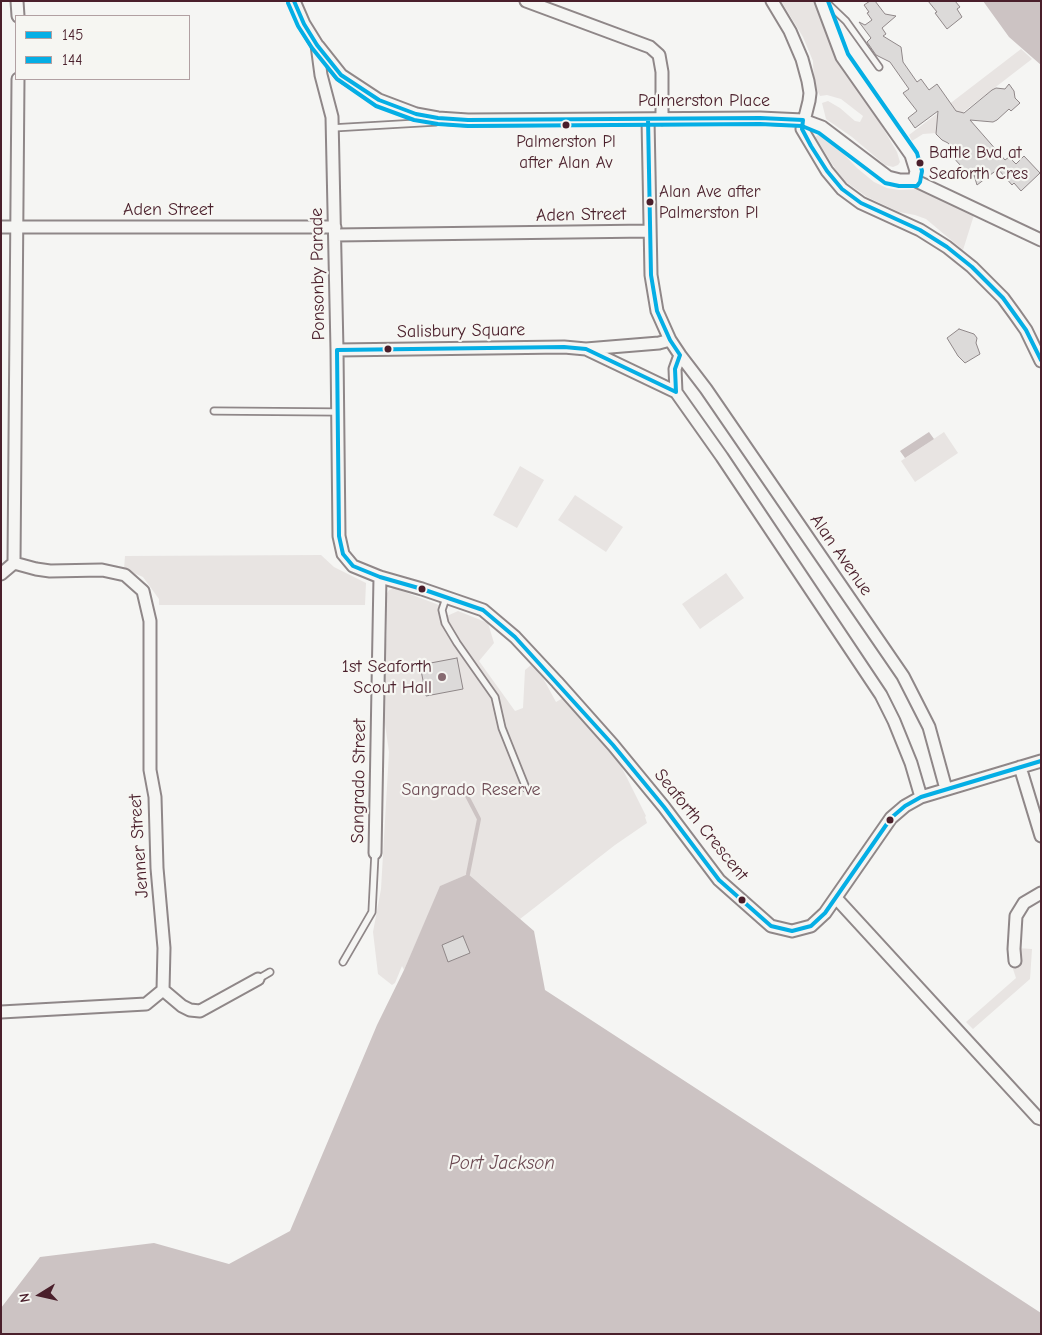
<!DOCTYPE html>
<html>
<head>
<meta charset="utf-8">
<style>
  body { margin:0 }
  #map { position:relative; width:1042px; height:1335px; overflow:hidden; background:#f5f5f3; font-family:"Comic Neue",sans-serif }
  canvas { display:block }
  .frame { position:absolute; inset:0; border:2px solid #4a1f2b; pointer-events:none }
  .legend { position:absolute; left:15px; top:15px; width:175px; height:65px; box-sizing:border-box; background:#f6f6f2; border:1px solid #b1a0a2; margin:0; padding:6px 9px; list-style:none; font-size:15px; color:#4a1f2b }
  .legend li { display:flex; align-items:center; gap:10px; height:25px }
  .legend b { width:25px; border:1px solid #b1a0a2 }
  .north { position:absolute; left:15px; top:1270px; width:50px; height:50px; -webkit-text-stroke:4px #f6f6f2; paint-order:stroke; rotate:260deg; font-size:14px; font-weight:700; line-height:20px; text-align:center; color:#4a1f2b }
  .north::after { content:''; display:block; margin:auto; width:18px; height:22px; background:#4a1f2b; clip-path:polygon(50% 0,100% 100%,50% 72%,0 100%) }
</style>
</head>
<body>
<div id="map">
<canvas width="1042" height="1335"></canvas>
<div class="frame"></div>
<ul class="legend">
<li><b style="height:6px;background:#04aee5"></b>145</li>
<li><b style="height:6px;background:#04aee5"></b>144</li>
</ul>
<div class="north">N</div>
</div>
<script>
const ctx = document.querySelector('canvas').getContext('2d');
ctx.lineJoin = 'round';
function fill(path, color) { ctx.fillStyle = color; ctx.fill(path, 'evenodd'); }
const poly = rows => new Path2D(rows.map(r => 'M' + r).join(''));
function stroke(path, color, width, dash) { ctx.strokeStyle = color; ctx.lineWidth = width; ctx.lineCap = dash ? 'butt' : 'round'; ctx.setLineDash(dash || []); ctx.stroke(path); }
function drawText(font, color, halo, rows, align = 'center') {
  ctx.font = font + ' "Comic Neue",sans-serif'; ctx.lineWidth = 4.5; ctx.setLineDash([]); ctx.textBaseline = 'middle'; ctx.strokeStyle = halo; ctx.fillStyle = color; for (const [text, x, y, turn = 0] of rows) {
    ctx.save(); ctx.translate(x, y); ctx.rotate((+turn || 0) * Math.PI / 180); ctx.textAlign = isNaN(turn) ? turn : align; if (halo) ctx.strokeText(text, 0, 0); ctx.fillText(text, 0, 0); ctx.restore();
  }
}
const green = poly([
  [781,1,816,1,870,106,897,152,900,162,898,165,893,167,885,165,852,137,826,119,822,103,828,101,840,108,855,121,860,122,863,116,841,99,827,95,820,96,814,83,813,61,803,37],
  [1021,49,1032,59,936,133,923,134,912,141,909,135],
  [818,135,823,136,832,142,857,168,874,182,887,188,899,190,921,189,974,215,963,250,926,219,915,215,899,212,867,197,846,182,836,170,815,137],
  [944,432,958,453,915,482,901,461],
  [520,466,544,480,517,528,493,515],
  [575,495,623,527,606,552,558,520],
  [321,555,334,567,366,583,365,605,159,605,159,599,143,577,124,569,125,556],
  [726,573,744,598,700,629,682,604],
  [394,588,439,605,447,616,458,611,488,623,494,643,479,661,515,711,523,708,525,670,531,665,543,678,556,702,563,698,620,764,646,816,645,817,647,823,615,845,520,919,481,885,466,875,441,886,404,970,402,966,395,983,392,985,378,974,373,932,381,889,389,752,384,717,383,679,387,633,386,595,389,590],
  [1017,948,1032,949,1030,979,973,1029,966,1022,1016,978,1012,966,1021,963]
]);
const water = poly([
  [983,1,1041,1,1041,65,1009,37],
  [929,432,934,439,905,458,900,451],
  [468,874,534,931,545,990,1041,1313,1041,1334,1,1334,1,1308,40,1257,154,1243,229,1264,290,1231,377,1025,404,970,440,886]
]);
const stream = poly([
  [464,790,479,819,468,874]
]);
const building = poly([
  [870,1,875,1,885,14,896,16,882,28,886,34,883,36,901,47,903,62,917,82,921,79,929,90,937,84,956,111,964,113,992,90,996,88,1005,89,1009,84,1014,91,1015,98,1020,103,1011,111,1009,109,997,120,993,122,970,120,1005,160,1009,157,1016,164,1024,156,1040,173,1021,191,1014,183,1012,185,998,169,977,185,974,175,972,178,951,155,955,151,948,143,942,140,936,134,938,111,915,128,908,118,917,111,903,93,909,89,890,62,876,55,867,42,871,38,859,22,865,25,872,20,867,13,869,12,864,5,870,1],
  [928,1,955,1,960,7,957,9,962,17,947,29,935,13,937,12,928,1],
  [959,329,974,334,977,338,976,343,980,354,965,363,958,356,947,338,959,329],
  [457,658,463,689,426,696,420,665,457,658],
  [463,936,470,953,448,962,442,945,463,936]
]);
const lane = poly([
  [825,1,846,21,879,67],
  [332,128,436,122],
  [214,411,337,412],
  [446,598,442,610,445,623,457,643,495,697,502,728,526,788],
  [343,962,372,912,375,853],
  [258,979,270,972]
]);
const street = poly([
  [17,1,18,16],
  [294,1,304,24,317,45,321,75,332,117,337,350,339,536,343,554,353,566,380,577,422,589,483,610,515,637,557,682,613,745,664,807,719,880,771,926,792,931,811,926,825,913,891,818,905,806,921,797,1041,761],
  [526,1,650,47,659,55,662,72,662,119],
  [772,1,790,31,802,59,808,81,810,93,809,101,802,129,827,171,842,189,861,203,920,230,947,247,972,267,1003,298,1014,313,1026,330,1041,361],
  [821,1,842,57,911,155,916,171,914,180],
  [318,46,341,75,379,100,416,114,438,118,468,120,760,118,803,120,822,127,888,177,900,180,914,180,1041,240],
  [648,119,651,275,657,311,670,340,680,355,706,389,903,676,929,727,946,789],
  [1,227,335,227],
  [335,235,649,231],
  [586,349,676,392,722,457,881,695,894,721,911,763,921,797],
  [337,350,564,347,586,349,659,343,670,340],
  [676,392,675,369,680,355],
  [14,563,18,79],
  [1,574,14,563,36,569,50,571,102,570,125,575,143,591,150,621,150,770,155,797,157,868,164,948,163,990],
  [1020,767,1041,836],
  [375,853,380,577],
  [836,898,1038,1118,1041,1119],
  [1015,961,1014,949,1016,916,1024,903,1041,893],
  [163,990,182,1006,190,1010,200,1011,258,979],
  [1,1012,146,1004,163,990]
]);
const bus1 = poly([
  [294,1,304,24,317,45,341,75,379,100,416,114,438,118,468,120,760,118,803,120,802,129,811,146,827,171,842,189,861,203,920,230,947,247,972,267,1003,298,1026,330,1041,360],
  [648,119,651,275,657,311,670,340,680,355,675,369,676,392,586,349,564,347,337,350,339,536,343,554,353,566,380,577,422,589,483,610,515,637,613,745,664,807,719,880,771,926,792,931,811,926,825,913,891,818,905,806,921,797,1041,761]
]);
const bus2 = poly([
  [288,3,298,26,312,48,337,79,376,106,414,120,438,124,468,126,760,124,802,126,819,133,885,183,899,186,917,186,920,182,922,171,917,153,848,54,828,1]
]);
const markers = [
  [566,125,4.5,"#4a1f2b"],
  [920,163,4.5,"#4a1f2b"],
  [650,202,4.5,"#4a1f2b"],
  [388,349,4.5,"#4a1f2b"],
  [422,589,4.5,"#4a1f2b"],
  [442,677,5,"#866a71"],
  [890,820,4.5,"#4a1f2b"],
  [742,900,4.5,"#4a1f2b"]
];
const busNames = [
  ["Palmerston Pl",566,142,"center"],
  ["after Alan Av",566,163,"center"],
  ["Battle Bvd at",929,153],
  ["Seaforth Cres",929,174],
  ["Alan Ave after",659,192],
  ["Palmerston Pl",659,213]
];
const streetNames = [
  ["Palmerston Place",704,101],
  ["Aden Street",168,210],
  ["Aden Street",581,215,-1],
  ["Ponsonby Parade",318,274,-91],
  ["Salisbury Square",461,331,-1],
  ["Alan Avenue",841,555,55],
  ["Sangrado Street",359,781,-89],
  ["Seaforth Crescent",701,825,51],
  ["Jenner Street",139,846,-94]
];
const poiNames = [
  ["1st Seaforth",432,667],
  ["Scout Hall",432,688]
];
const parkNames = [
  ["Sangrado Reserve",471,790]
];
const waterNames = [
  ["Port Jackson",502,1164]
];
fill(green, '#e8e4e2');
fill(water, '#ccc3c3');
stroke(stream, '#ccc3c3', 4);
fill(building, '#dcdad9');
stroke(building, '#8f8788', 1);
stroke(lane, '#8f8788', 9);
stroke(street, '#8f8788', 15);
stroke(lane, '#f5f5f3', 5.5);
stroke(street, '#f5f5f3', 11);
stroke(bus1, '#04aee5', 4);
stroke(bus2, '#04aee5', 4);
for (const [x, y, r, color] of markers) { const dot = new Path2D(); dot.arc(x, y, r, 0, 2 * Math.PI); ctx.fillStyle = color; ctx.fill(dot); stroke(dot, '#f6f6f2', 2); }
drawText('17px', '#4a1f2b', '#f6f6f2', busNames, 'left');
drawText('18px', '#4a1f2b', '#f6f6f2', streetNames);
drawText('18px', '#4a1f2b', '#f6f6f2', poiNames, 'right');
drawText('18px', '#6f4d56', '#f6f6f2', parkNames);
drawText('italic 19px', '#6c4a52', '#f6f6f2', waterNames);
</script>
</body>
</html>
